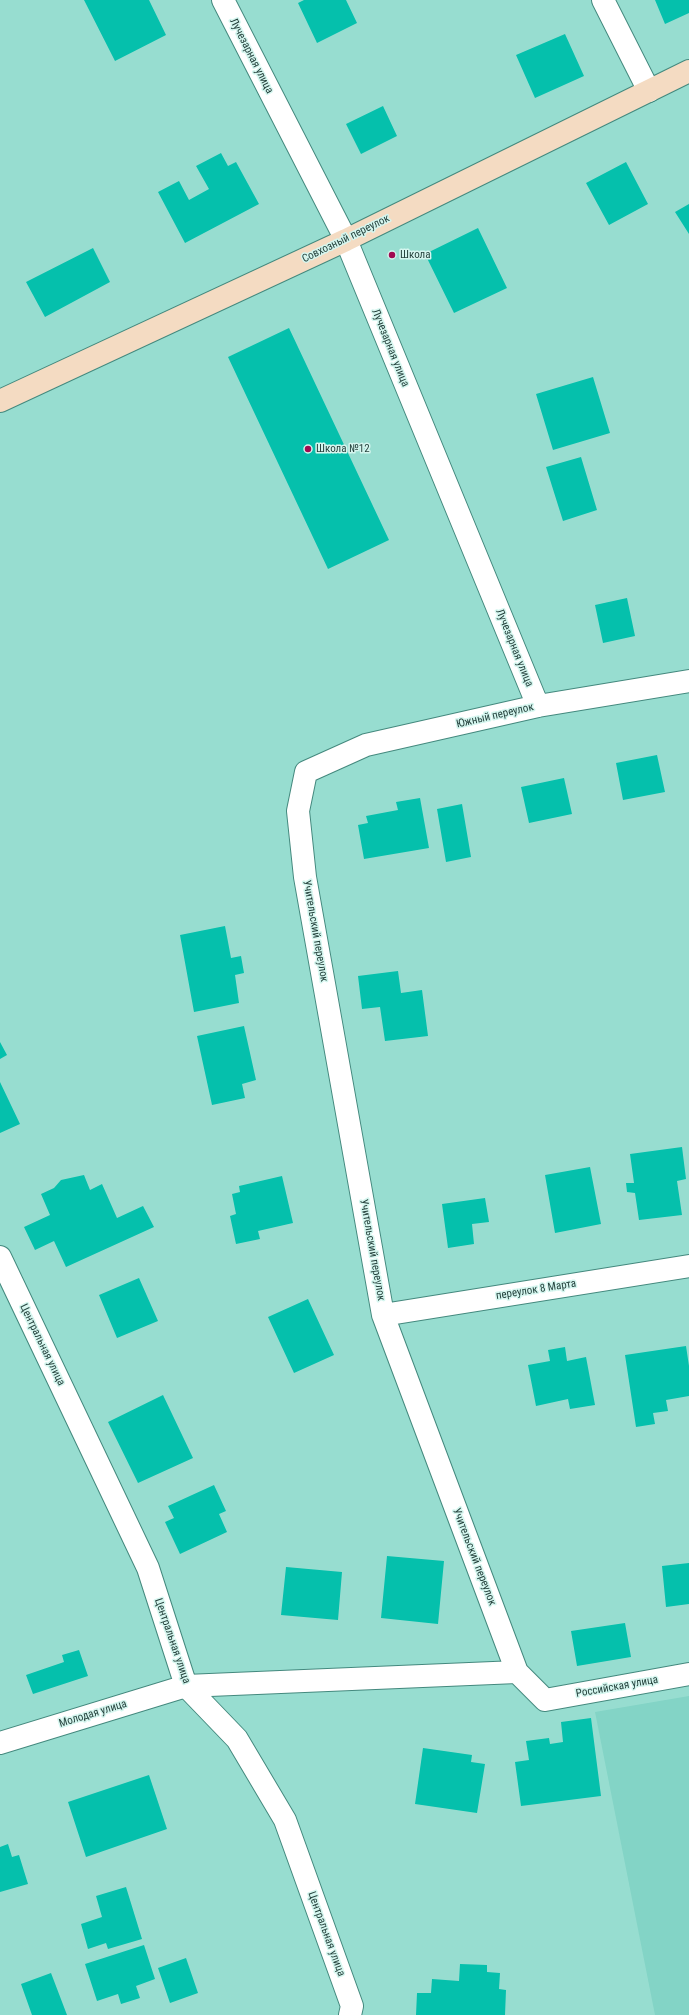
<!DOCTYPE html>
<html>
<head>
<meta charset="utf-8">
<style>
  body { margin:0 }
  canvas { display:block; background:#97ddd0 }
</style>
</head>
<body>
<canvas width="689" height="2015"></canvas>
<script>
const ctx = document.querySelector('canvas').getContext('2d');
ctx.lineJoin = 'round';
function fill(path, color) { ctx.fillStyle = color; ctx.fill(path, 'evenodd'); }
const poly = rows => new Path2D(rows.map(r => 'M' + r).join(''));
function stroke(path, color, width, dash) { ctx.strokeStyle = color; ctx.lineWidth = width; ctx.lineCap = dash ? 'butt' : 'round'; ctx.setLineDash(dash || []); ctx.stroke(path); }
function drawText(font, color, halo, rows, align = 'center') {
  ctx.font = font + ' "Roboto Condensed",sans-serif'; ctx.lineWidth = 3; ctx.setLineDash([]); ctx.textBaseline = 'middle'; ctx.strokeStyle = halo; ctx.fillStyle = color; for (const [text, x, y, turn = 0] of rows) {
    ctx.save(); ctx.translate(x, y); ctx.rotate((+turn || 0) * Math.PI / 180); ctx.textAlign = isNaN(turn) ? turn : align; if (halo) ctx.strokeText(text, 0, 0); ctx.fillText(text, 0, 0); ctx.restore();
  }
}
const built = poly([
  [689,1696,689,2015,655,2015,595,1712]
]);
const building = poly([
  [84,0,149,0,166,35,115,61],
  [304,0,346,0,357,23,317,43,298,3],
  [655,0,689,0,689,13,665,24],
  [565,34,584,76,535,98,516,55],
  [383,106,397,136,361,154,346,124],
  [221,153,228,166,236,162,259,204,185,243,158,192,179,181,189,200,209,189,196,166],
  [626,162,648,204,609,225,586,183],
  [689,204,689,234,675,212],
  [478,228,507,288,454,313,425,254],
  [93,248,110,282,45,317,26,282],
  [289,328,389,540,328,569,228,357],
  [593,377,610,433,553,450,536,394],
  [581,457,597,510,563,521,546,467],
  [627,598,635,636,603,643,595,605],
  [657,755,665,792,623,800,616,763],
  [564,778,572,814,529,823,521,787],
  [420,798,429,848,364,859,358,825,368,823,366,816,398,810,396,802],
  [462,804,471,857,446,862,437,809],
  [225,926,231,958,241,956,244,973,235,975,239,1003,194,1012,180,935],
  [398,971,401,993,422,990,428,1036,385,1041,380,1007,362,1009,358,976],
  [244,1026,256,1080,242,1084,245,1098,212,1105,197,1036],
  [0,1042,7,1055,0,1059],
  [0,1082,20,1124,0,1133],
  [682,1147,686,1179,677,1181,682,1215,639,1220,635,1193,627,1192,626,1183,634,1183,630,1154],
  [590,1167,601,1224,555,1233,545,1175],
  [84,1175,90,1190,102,1184,117,1218,143,1206,154,1227,66,1267,54,1241,35,1250,24,1227,50,1215,41,1194,54,1188,61,1180],
  [282,1176,293,1223,258,1231,260,1239,236,1244,230,1216,236,1214,232,1194,240,1192,239,1186],
  [485,1198,489,1222,472,1224,474,1244,448,1248,442,1204],
  [139,1278,158,1321,117,1338,99,1295],
  [308,1299,334,1355,294,1373,268,1317],
  [686,1346,689,1366,689,1396,666,1400,668,1411,653,1413,655,1424,636,1427,625,1355],
  [565,1347,567,1361,586,1357,595,1405,570,1409,568,1399,536,1406,528,1365,550,1361,548,1350],
  [163,1395,193,1458,138,1483,108,1422],
  [214,1485,226,1511,219,1514,227,1532,180,1554,165,1522,174,1518,168,1506],
  [387,1556,444,1561,438,1624,381,1618],
  [689,1563,689,1604,666,1607,662,1566],
  [286,1567,342,1572,338,1620,281,1615],
  [625,1623,631,1657,577,1666,571,1631],
  [79,1650,88,1676,33,1694,26,1675,64,1662,62,1655],
  [591,1718,601,1796,521,1806,515,1762,529,1760,526,1741,549,1738,550,1744,563,1742,561,1722],
  [423,1748,472,1755,471,1762,485,1764,477,1813,415,1804],
  [149,1775,167,1829,86,1857,68,1802],
  [8,1844,12,1857,19,1855,28,1884,0,1892,0,1847],
  [126,1887,142,1939,108,1949,106,1943,88,1949,81,1924,102,1917,96,1896],
  [144,1945,155,1979,136,1986,140,1998,121,2004,118,1994,97,2001,85,1964],
  [186,1958,198,1993,170,2003,158,1968],
  [460,1964,487,1965,487,1972,500,1973,499,1989,506,1990,505,2015,416,2015,417,1993,431,1993,432,1979,459,1981],
  [51,1973,67,2015,32,2015,21,1984]
]);
const street = poly([
  [223,0,346,240,538,706],
  [603,0,649,91],
  [689,681,538,706,366,745,306,772,298,811,305,877,383,1315,517,1672,545,1700,689,1674],
  [0,1257,148,1568,186,1686,237,1739,285,1820,352,2006,350,2015],
  [383,1315,689,1266],
  [0,1743,186,1686,517,1672]
]);
const secondary = poly([
  [0,401,346,240,689,71]
]);
const markers = [
  [392,255,4,"#a00b51"],
  [308,449,4,"#a00b51"]
];
const streetNames = [
  ["Лучезарная улица",251,56,63],
  ["Совхозный переулок",346,239,-26],
  ["Лучезарная улица",390,348,68],
  ["Лучезарная улица",514,648,68],
  ["Южный переулок",495,716,-13],
  ["Учительский переулок",315,931,80],
  ["Учительский переулок",372,1250,80],
  ["переулок 8 Марта",536,1290,-9],
  ["Центральная улица",42,1345,64],
  ["Учительский переулок",474,1557,69],
  ["Центральная улица",172,1641,71],
  ["Российская улица",617,1687,-10],
  ["Молодая улица",93,1714,-17],
  ["Центральная улица",326,1934,70]
];
const poiNames = [
  ["Школа",400,255],
  ["Школа №12",316,449]
];
fill(built, '#83d4c6');
fill(building, '#05c0ac');
stroke(street, '#44897e', 24);
stroke(secondary, '#44897e', 24);
stroke(street, '#fff', 22);
stroke(secondary, '#f4dbc2', 22);
for (const [x, y, r, color] of markers) { const dot = new Path2D(); dot.arc(x, y, r, 0, 2 * Math.PI); ctx.fillStyle = color; ctx.fill(dot); stroke(dot, '#d5f6ef', 1.5); }
drawText('11px', '#25423d', '#d5f6ef', streetNames);
drawText('11px', '#25423d', '#d5f6ef', poiNames, 'left');
</script>
</body>
</html>
